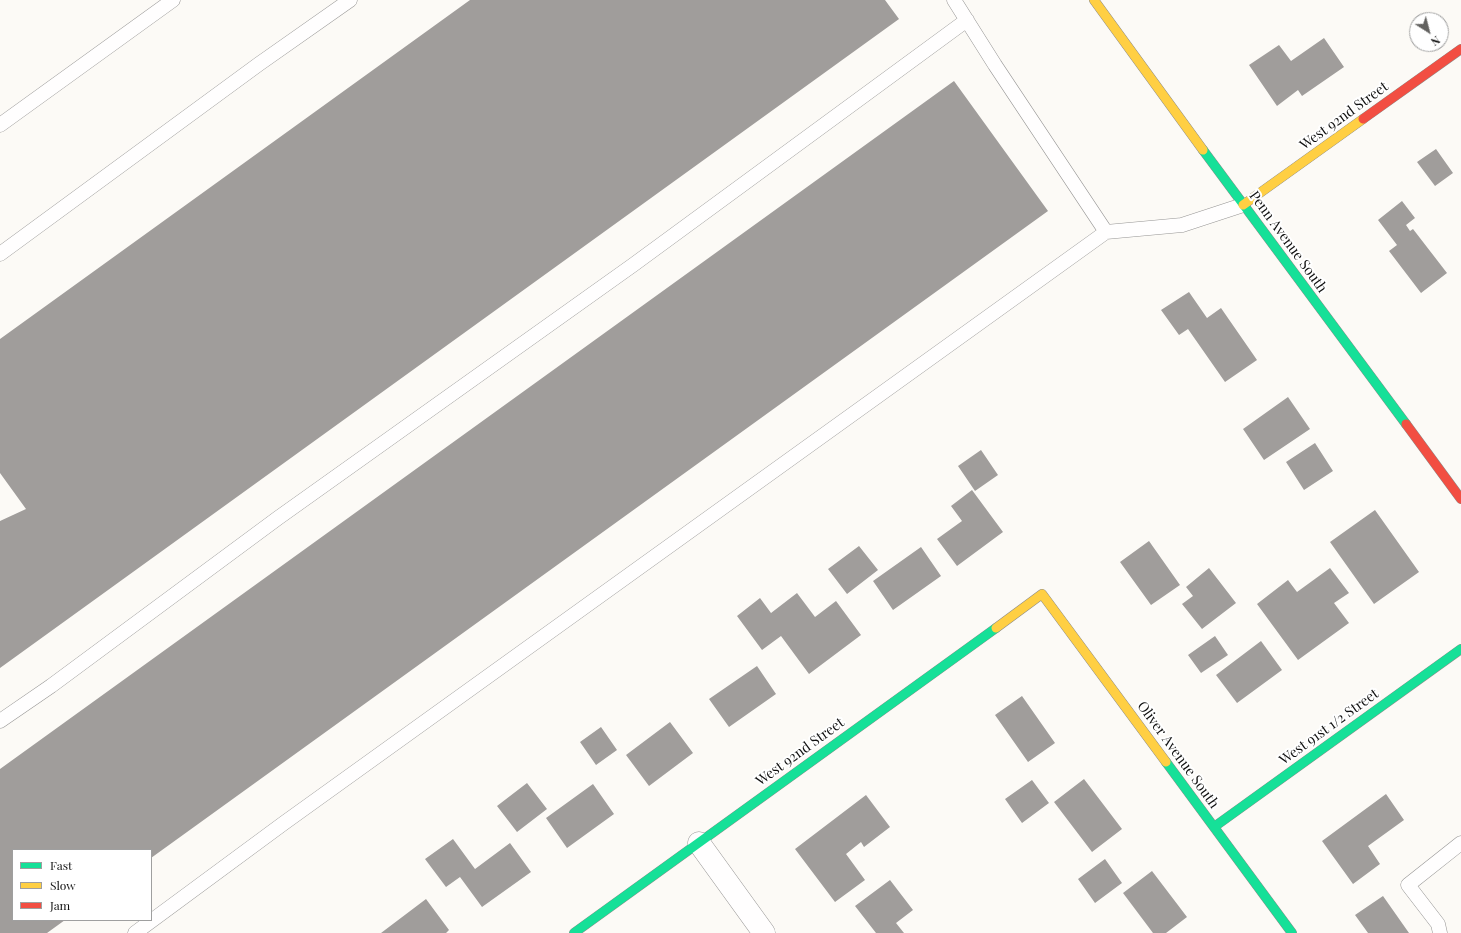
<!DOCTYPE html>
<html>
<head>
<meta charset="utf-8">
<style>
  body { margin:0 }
  #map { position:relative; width:1461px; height:933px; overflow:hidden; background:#fcfaf6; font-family:"Playfair Display",serif }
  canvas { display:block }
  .legend { position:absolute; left:12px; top:849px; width:140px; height:72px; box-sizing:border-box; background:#fff; border:1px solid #9f9f9f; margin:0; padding:5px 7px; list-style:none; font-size:12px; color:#101010 }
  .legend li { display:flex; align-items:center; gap:8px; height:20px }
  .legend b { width:20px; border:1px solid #9f9f9f }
  .north { position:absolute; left:1409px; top:12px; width:40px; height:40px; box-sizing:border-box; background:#fff; border:1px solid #9f9f9f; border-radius:50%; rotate:144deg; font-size:11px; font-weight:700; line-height:16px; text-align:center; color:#101010 }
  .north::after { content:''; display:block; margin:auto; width:14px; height:18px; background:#636260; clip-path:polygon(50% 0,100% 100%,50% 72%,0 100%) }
</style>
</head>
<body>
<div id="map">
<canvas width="1461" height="933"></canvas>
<ul class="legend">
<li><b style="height:5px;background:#16e098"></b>Fast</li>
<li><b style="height:5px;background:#ffcf43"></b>Slow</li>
<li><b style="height:5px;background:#f24e42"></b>Jam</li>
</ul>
<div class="north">N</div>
</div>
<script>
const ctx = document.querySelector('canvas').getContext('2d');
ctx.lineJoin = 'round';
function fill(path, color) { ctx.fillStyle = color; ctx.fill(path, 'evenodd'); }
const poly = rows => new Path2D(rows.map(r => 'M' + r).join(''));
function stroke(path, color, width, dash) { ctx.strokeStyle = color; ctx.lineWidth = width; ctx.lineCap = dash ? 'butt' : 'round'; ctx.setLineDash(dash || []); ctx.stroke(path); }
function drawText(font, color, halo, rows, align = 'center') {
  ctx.font = font + ' "Playfair Display",serif'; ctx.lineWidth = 4; ctx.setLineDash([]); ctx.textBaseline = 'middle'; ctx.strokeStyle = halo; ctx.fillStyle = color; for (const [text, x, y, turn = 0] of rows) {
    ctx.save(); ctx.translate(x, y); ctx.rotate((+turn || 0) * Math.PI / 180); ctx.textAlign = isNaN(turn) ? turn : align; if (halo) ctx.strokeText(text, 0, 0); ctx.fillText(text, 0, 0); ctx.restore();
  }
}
const building = poly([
  [470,0,885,0,899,19,0,668,0,521,26,509,0,473,0,339],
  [1324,38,1344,67,1302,96,1298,90,1277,106,1249,65,1279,45,1291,61],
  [954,81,1048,211,151,858,151,850,13,850,13,920,65,920,47,933,0,933,0,769],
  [1436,149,1453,173,1435,186,1417,162],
  [1402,201,1415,218,1406,225,1410,231,1413,229,1447,273,1421,293,1389,251,1397,245,1378,220],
  [1189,292,1207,318,1221,308,1257,360,1225,382,1188,329,1179,335,1161,310],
  [1288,397,1310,429,1264,460,1243,429],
  [1315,443,1333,471,1304,490,1286,462],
  [981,450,998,475,975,491,958,466],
  [972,490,1003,532,957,566,937,539,962,521,951,506],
  [1375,510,1419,572,1374,604,1330,542],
  [1149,541,1180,585,1151,605,1120,562],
  [859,546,878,570,847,594,828,569],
  [921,547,941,576,893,610,873,581],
  [1209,568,1236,603,1202,629,1182,604,1193,596,1186,587],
  [1330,568,1349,593,1334,603,1349,623,1298,660,1257,604,1288,580,1297,592],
  [797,593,815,617,836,601,861,635,809,674,781,636,762,650,737,616,760,598,771,613],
  [1215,636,1228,655,1201,673,1188,655],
  [1261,641,1282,670,1237,703,1216,675],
  [757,666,776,694,729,727,709,699],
  [1022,696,1055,743,1028,762,995,715],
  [670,722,693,753,649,786,626,755],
  [601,727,617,750,596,765,580,742],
  [1084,779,1122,829,1092,852,1054,802],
  [1032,780,1049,803,1022,823,1005,799],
  [527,783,547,809,517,832,497,806],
  [593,784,614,814,567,848,546,818],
  [1386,794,1404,820,1368,846,1380,864,1353,884,1322,841],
  [866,795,890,827,864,847,861,842,846,854,865,880,835,902,795,849],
  [453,839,475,869,510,843,531,872,482,907,460,877,446,887,425,859],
  [1105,859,1122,883,1095,903,1078,879],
  [1152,871,1187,917,1166,933,1153,933,1123,893],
  [890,880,913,910,896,923,904,933,876,933,855,906],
  [1383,896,1409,933,1368,933,1355,915],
  [426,899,449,930,446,933,381,933]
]);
const lane = poly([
  [0,125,173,0],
  [1106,232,1182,225,1243,205],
  [0,254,259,64,350,0],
  [0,721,51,686,278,518,633,265,967,20],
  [135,933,284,823,1106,232,995,65,954,0],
  [1440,933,1438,924,1408,885,1461,843]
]);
const street = poly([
  [699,843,764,933]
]);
const fast = poly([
  [1203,150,1406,424],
  [1166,762,1292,933],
  [1214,827,1461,649],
  [574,933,996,628]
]);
const slow = poly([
  [1094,0,1203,150],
  [1243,205,1363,119],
  [996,628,1042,594,1166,762]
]);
const jam = poly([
  [1363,119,1461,49],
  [1406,424,1461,499]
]);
const streetNames = [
  ["West 92nd Street",1344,116,-36],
  ["Penn Avenue South",1288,242,54],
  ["West 91st 1/2 Street",1329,727,-36],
  ["West 92nd Street",800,752,-36],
  ["Oliver Avenue South",1178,755,54]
];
fill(building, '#a09d9b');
stroke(lane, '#969594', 15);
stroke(street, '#969594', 23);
stroke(fast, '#8d8c8a', 10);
stroke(slow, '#8d8c8a', 10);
stroke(jam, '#8d8c8a', 10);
stroke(lane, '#fffefe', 14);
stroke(street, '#fffefe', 22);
stroke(fast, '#16e098', 9);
stroke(slow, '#ffcf43', 9);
stroke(jam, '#f24e42', 9);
drawText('14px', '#101010', '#fff', streetNames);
</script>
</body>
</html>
